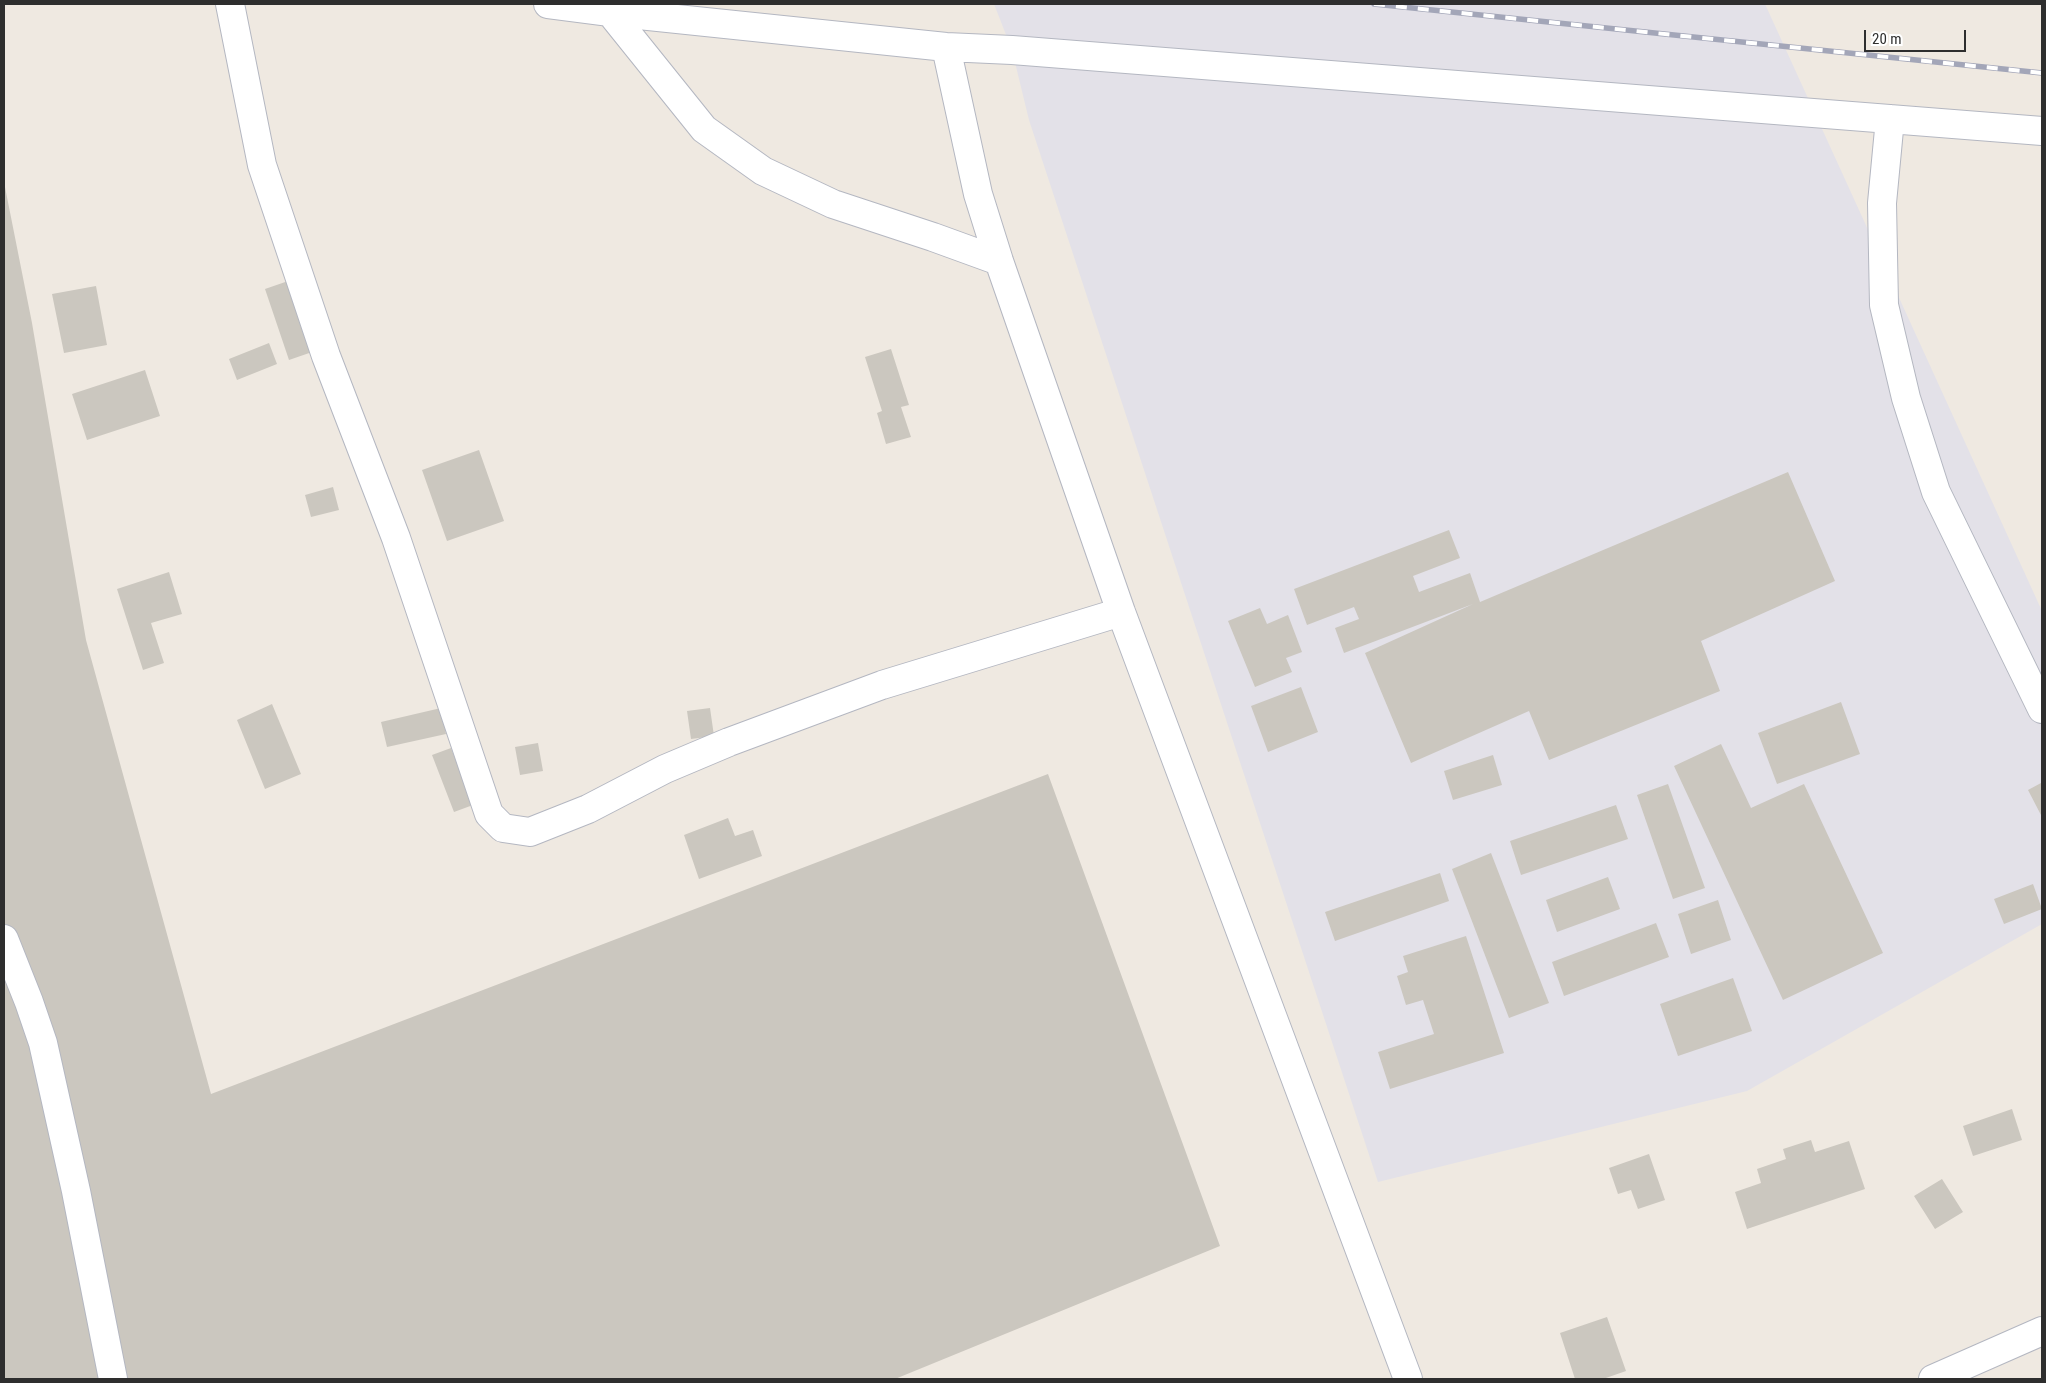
<!DOCTYPE html>
<html>
<head>
<meta charset="utf-8">
<style>
  body { margin:0 }
  #map { position:relative; width:2046px; height:1383px; overflow:hidden; background:#efe9e1; font-family:"Roboto Condensed",sans-serif }
  canvas { display:block }
  .frame { position:absolute; inset:0; border:5px solid #2e2e2e; pointer-events:none }
  .scale { position:absolute; left:1864px; top:30px; width:102px; height:22px; box-sizing:border-box; border:2px solid #2e2e2e; border-top:0; padding-left:6px; font-size:15px; line-height:18px; white-space:nowrap; color:#2e2e2e; -webkit-text-stroke:4px #fff; paint-order:stroke }
</style>
</head>
<body>
<div id="map">
<canvas width="2046" height="1383"></canvas>
<div class="frame"></div>
<div class="scale">20 m</div>
</div>
<script>
const ctx = document.querySelector('canvas').getContext('2d');
ctx.lineJoin = 'round';
function fill(path, color) { ctx.fillStyle = color; ctx.fill(path, 'evenodd'); }
const poly = rows => new Path2D(rows.map(r => 'M' + r).join(''));
function stroke(path, color, width, dash) { ctx.strokeStyle = color; ctx.lineWidth = width; ctx.lineCap = dash ? 'butt' : 'round'; ctx.setLineDash(dash || []); ctx.stroke(path); }
const industrial = poly([
  [994,4,1765,4,2042,611,2042,924,1747,1091,1378,1182,1029,120,1012,50]
]);
const building = poly([
  [4,182,32,323,86,640,211,1094,1048,774,1220,1246,895,1379,4,1379],
  [291,280,315,351,289,360,265,289],
  [96,286,107,345,64,353,52,294],
  [269,343,277,364,237,380,229,359],
  [891,349,909,405,901,407,911,437,886,444,877,413,882,411,865,357],
  [145,370,160,416,87,440,72,394],
  [479,450,504,521,447,541,422,470],
  [1788,472,1835,581,1701,641,1720,691,1549,760,1529,711,1411,763,1365,653,1473,604,1344,653,1335,628,1359,619,1354,607,1307,625,1294,589,1449,530,1460,558,1413,576,1419,592,1470,573,1480,602],
  [333,487,339,510,311,517,305,495],
  [169,572,182,614,151,623,164,663,143,670,117,589],
  [1260,608,1267,624,1288,615,1302,652,1286,658,1292,672,1255,687,1228,621],
  [1301,687,1318,732,1268,752,1251,706],
  [1841,702,1860,754,1777,784,1758,733],
  [272,704,301,774,265,789,237,720],
  [441,708,446,734,387,747,381,722],
  [710,708,714,736,691,739,687,711],
  [538,743,543,771,520,775,515,747],
  [1721,744,1751,808,1804,784,1883,953,1783,1000,1674,766],
  [451,748,473,805,454,812,432,755],
  [1493,755,1502,785,1453,800,1444,771],
  [2041,783,2042,785,2042,817,2028,790],
  [1668,784,1705,888,1673,899,1637,795],
  [1616,805,1628,839,1521,875,1510,841],
  [728,818,735,836,753,830,762,856,699,879,684,835],
  [1491,853,1549,1003,1509,1018,1452,869],
  [1440,873,1449,901,1335,941,1325,912],
  [1608,877,1620,909,1557,932,1546,900],
  [2033,884,2042,909,2004,924,1994,899],
  [1718,900,1731,940,1691,954,1678,914],
  [1656,923,1669,957,1564,996,1552,962],
  [1466,936,1504,1053,1390,1089,1378,1052,1434,1034,1423,1000,1406,1005,1397,976,1408,972,1403,956],
  [1733,978,1752,1031,1678,1056,1660,1004],
  [2012,1109,2022,1140,1973,1156,1963,1126],
  [1811,1140,1815,1152,1849,1141,1865,1189,1747,1229,1735,1192,1761,1183,1757,1169,1786,1159,1783,1149],
  [1649,1154,1665,1200,1638,1209,1631,1190,1618,1194,1609,1168],
  [1942,1179,1963,1212,1935,1229,1914,1196],
  [1607,1317,1626,1371,1603,1379,1575,1379,1560,1333]
]);
const minor = poly([
  [230,4,262,165,326,356,396,538,489,814,503,828,530,832,588,809,665,769,729,742,882,685,1121,612],
  [548,4,610,12,946,47,1012,50,2042,131],
  [610,12,704,129,763,171,833,204,933,237,999,261],
  [946,47,978,194,999,261,1121,612,1408,1379],
  [1890,119,1882,203,1884,305,1906,398,1936,492,2042,709],
  [4,939,29,1002,43,1043,76,1191,113,1379],
  [1933,1379,2042,1331]
]);
const rail = poly([
  [1374,4,2042,73]
]);
fill(industrial, '#e3e1e8');
fill(building, '#cbc7bf');
stroke(minor, '#b4b7c1', 30);
stroke(minor, '#fff', 28);
stroke(rail, '#a3a6b8', 5.5);
stroke(rail, '#fff', 4, [11]);
</script>
</body>
</html>
